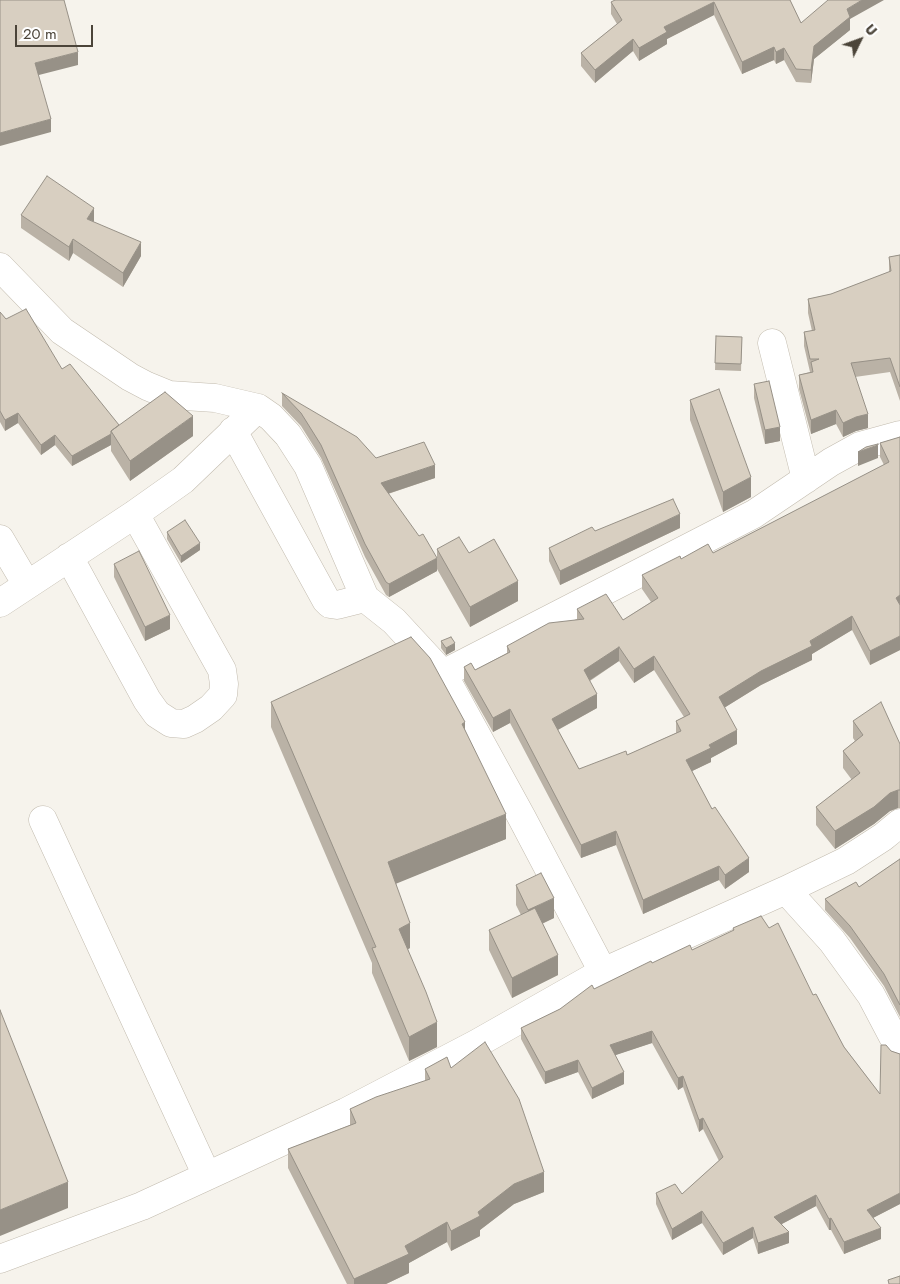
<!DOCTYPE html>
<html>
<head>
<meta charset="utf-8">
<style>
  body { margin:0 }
  #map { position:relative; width:900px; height:1284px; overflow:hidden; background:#f6f3ec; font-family:Jost,sans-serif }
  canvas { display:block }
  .north { position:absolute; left:835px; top:15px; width:50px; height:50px; -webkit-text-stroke:4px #fff; paint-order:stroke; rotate:48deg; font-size:14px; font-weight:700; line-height:20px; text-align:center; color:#4b4439 }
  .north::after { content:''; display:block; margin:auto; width:18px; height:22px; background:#4b4439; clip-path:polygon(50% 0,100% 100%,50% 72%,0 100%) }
  .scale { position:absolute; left:15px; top:25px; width:78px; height:22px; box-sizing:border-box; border:2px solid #4b4439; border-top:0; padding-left:6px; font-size:15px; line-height:18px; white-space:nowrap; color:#4b4439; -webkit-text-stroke:4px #fff; paint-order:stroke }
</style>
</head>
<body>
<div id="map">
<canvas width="900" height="1284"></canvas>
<div class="north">U</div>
<div class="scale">20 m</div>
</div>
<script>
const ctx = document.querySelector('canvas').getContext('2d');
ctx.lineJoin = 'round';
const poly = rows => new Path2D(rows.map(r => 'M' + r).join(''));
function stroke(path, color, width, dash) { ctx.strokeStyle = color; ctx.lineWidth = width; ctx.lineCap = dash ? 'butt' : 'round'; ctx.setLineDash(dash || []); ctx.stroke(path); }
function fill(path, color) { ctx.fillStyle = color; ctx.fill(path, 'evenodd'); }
const minor = poly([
  [0,267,62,331,130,377,147,386,169,395,215,398,258,408,271,417,288,435,308,466,365,598,394,621,443,674,522,818,603,972,786,890,832,941,871,995,900,1050],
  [772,343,806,479],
  [233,431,326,600,330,604,337,605,365,598],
  [0,539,27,585],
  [69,557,147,700,157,714,171,723,184,724,195,719,211,708,223,695,224,684,222,670,135,514],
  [0,603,135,514,183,480,258,408],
  [443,674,754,514,831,462,860,446,900,435],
  [43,820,207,1176],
  [786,890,846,861,883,837,900,823],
  [0,1259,142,1206,346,1112,476,1044,603,972]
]);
const wall = poly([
  [790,0,801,23,850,19,850,30,814,59,811,83,796,82,784,60,776,64,774,60,742,74,714,15,667,39,667,44,639,61,633,51,595,83,581,66,581,53,617,24,611,14,611,2],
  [21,215,94,222,141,256,123,287,73,253,69,261,21,228],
  [900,255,900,401,890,372,855,377,868,428,856,431,843,437,836,424,811,434,799,389,799,375,810,372,804,346,804,332,812,331,808,313,808,299,831,294,889,272,889,257],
  [0,312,6,319,62,369,119,425,193,436,130,481,111,451,111,445,72,466,55,445,41,455,18,423,5,431,0,422],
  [716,336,742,337,741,371,715,370],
  [754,384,780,441,765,444,754,398],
  [282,393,376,458,435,478,388,494,437,571,389,597,386,595,365,557,321,458,301,426,282,406],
  [690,400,751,497,723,512,690,420],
  [900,437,900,650,870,665,852,630,812,654,812,660,761,685,724,708,737,744,711,758,711,762,692,771,712,809,749,872,725,889,719,880,643,914,616,845,581,858,510,723,493,732,464,681,464,667,475,670,507,653,507,646,577,619,577,609,623,620,651,602,642,589,642,575,681,559,713,553,884,465,880,457,880,443],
  [619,661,634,683,654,670,684,717,676,721,676,733,627,755,579,769,558,730,597,708,590,681],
  [680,528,560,585,549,561,549,548,595,531],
  [167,532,200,550,181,563,167,539],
  [437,549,469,553,518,601,470,627,437,569],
  [114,564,170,629,145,641,114,577],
  [441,641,455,650,446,655,441,648],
  [271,702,465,730,506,839,396,883,410,948,408,949,437,1047,409,1061,372,973,372,963,271,727],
  [853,721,900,744,900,808,898,808,890,811,874,824,835,849,816,825,816,807,852,780,843,768,843,751,855,741,853,738],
  [900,859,900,1017,884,986,850,938,825,910,825,899,859,887],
  [516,885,554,918,542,924,558,975,512,998,489,950,489,930,521,915,516,905],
  [733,928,813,995,844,1047,880,1094,891,1051,900,1054,900,1204,873,1218,881,1239,844,1254,831,1230,829,1230,816,1206,782,1224,789,1243,758,1254,753,1238,723,1255,702,1223,672,1240,656,1204,656,1193,682,1194,719,1161,703,1129,699,1132,683,1087,678,1090,652,1043,615,1055,624,1084,592,1099,578,1072,545,1084,521,1039,521,1028,560,1009,594,989,652,963,692,950,733,931],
  [451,1068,544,1192,514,1204,480,1230,480,1236,451,1251,447,1242,409,1263,409,1273,386,1284,347,1284,288,1168,288,1149,350,1125,350,1109,425,1081,425,1069]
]);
const shadedWall = poly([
  [862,0,884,0,850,19,850,30,814,59,811,83,811,70,814,46,847,9],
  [714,2,714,15,667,39,667,44,639,61,639,48,664,27],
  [633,39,633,51,595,83,595,70],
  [774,47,774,60,742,74,742,62],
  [784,48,784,60,776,64,776,52],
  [78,52,78,65,35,76,35,63],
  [51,119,51,132,0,146,0,133],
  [94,208,94,222,87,219],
  [73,239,73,253,69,261,69,247],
  [141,242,141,256,123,287,123,273],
  [836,410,836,424,811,434,811,420],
  [18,413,18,423,5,431,5,420],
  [868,414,868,428,856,431,843,437,843,423,856,417],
  [193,416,193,436,130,481,130,461],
  [780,427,780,441,765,444,765,430],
  [111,434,111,445,72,466,72,456],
  [55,435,55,445,41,455,41,445],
  [878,445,878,458,858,466,858,452],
  [435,465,435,478,381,496,381,483],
  [751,477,751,497,723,512,723,492],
  [680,514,680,528,560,585,560,571],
  [200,543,200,550,181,563,181,556],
  [437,558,437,571,389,597,389,584],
  [518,581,518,601,470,627,470,607],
  [900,595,900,609,896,598],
  [170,615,170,629,145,641,145,627],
  [852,616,852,630,812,654,812,660,761,685,719,711,719,697,761,671],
  [900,636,900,650,870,665,870,651],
  [455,643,455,650,446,655,446,648],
  [619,647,619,661,584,684,584,670],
  [654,656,654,670,634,683,634,669],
  [597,694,597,708,552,733,552,719],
  [510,709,510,723,493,732,493,718],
  [465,722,465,747,462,724],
  [737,730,737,744,711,758,711,762,686,774,686,760,709,745],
  [898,790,898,808,890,811,874,824,835,849,835,831,890,793],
  [506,814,506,839,388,887,388,862],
  [616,831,616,845,581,858,581,845],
  [749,858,749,872,725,889,725,875],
  [719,866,719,880,643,914,643,900],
  [554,898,554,918,528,930,528,910],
  [410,923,410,948,399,954,399,929],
  [558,955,558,975,512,998,512,978],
  [437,1022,437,1047,409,1061,409,1037],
  [652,1031,652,1043,610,1057,610,1045],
  [578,1060,578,1072,545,1084,545,1072],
  [624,1072,624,1084,592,1099,592,1088],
  [683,1076,683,1087,678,1090,678,1078],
  [703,1118,703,1129,699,1132,699,1120],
  [544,1172,544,1192,514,1204,480,1230,480,1236,451,1251,451,1231,478,1212,514,1184],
  [68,1182,68,1208,0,1236,0,1210],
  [900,1193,900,1204,867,1221,867,1210],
  [816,1195,816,1206,774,1228,774,1217],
  [702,1211,702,1223,672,1240,672,1229],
  [831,1218,831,1230,829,1230,829,1219],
  [447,1222,447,1242,409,1263,409,1273,386,1284,354,1284,354,1279,405,1246],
  [753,1227,753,1238,723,1255,723,1243],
  [881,1228,881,1239,844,1254,844,1242],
  [789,1232,789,1243,758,1254,758,1243]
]);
const building = poly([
  [0,0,64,0,78,52,35,63,51,119,0,133,0,0],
  [615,0,790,0,801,23,828,0,862,0,847,9,850,17,814,46,811,70,796,69,784,48,776,52,774,47,742,62,714,2,664,27,667,32,639,48,633,39,595,70,581,53,622,20,611,2,615,0],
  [47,176,94,208,87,219,141,242,123,273,73,239,69,247,21,215,47,176],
  [900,255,900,387,890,358,851,363,868,414,856,417,843,423,836,410,811,420,799,375,813,372,811,362,819,359,810,359,804,332,815,330,808,299,831,294,891,271,889,257,900,255],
  [26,309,62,369,70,364,119,425,111,431,111,434,72,456,55,435,41,445,18,413,5,420,0,411,0,312,6,319,26,309],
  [716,336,742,337,741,364,715,363,716,336],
  [769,381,780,427,765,430,754,384,769,381],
  [719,389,751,477,723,492,690,400,719,389],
  [165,392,193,416,130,461,111,431,165,392],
  [282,393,357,437,376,458,424,442,435,465,381,483,419,536,423,534,437,558,389,584,386,582,365,544,321,445,301,413,282,393],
  [900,437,900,595,896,598,900,605,900,636,870,651,852,616,810,641,812,646,761,671,719,697,737,730,709,745,711,748,686,760,712,809,715,807,749,858,725,875,719,866,643,900,616,831,581,845,510,709,493,718,464,667,471,663,475,670,510,652,507,646,549,623,584,619,577,609,606,594,623,620,658,598,642,575,680,556,681,559,708,544,713,553,889,462,880,443,900,437],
  [619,647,634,669,654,656,690,714,676,721,681,731,627,755,626,751,579,769,552,719,597,694,584,670,619,647],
  [878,444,878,445,858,452,866,447,878,444],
  [673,499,680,514,560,571,549,548,592,527,595,531,673,499],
  [185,520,200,543,181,556,167,532,185,520],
  [459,537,469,553,494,539,518,581,470,607,437,549,459,537],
  [139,551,170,615,145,627,114,564,139,551],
  [411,637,430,658,465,722,462,724,506,814,388,862,410,923,399,929,426,992,437,1022,409,1037,372,948,376,947,271,702,411,637],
  [451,637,455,643,446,648,441,641,451,637],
  [881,702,900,744,900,790,898,790,890,793,874,807,835,831,816,807,860,773,843,751,863,735,853,721,881,702],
  [900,859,900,1005,884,974,850,926,825,899,856,882,859,887,900,859],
  [541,873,554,898,528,910,516,885,541,873],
  [535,908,558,955,512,978,489,930,535,908],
  [761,916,769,928,778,923,813,995,816,994,844,1047,880,1094,881,1045,886,1045,891,1051,900,1054,900,1193,867,1210,881,1228,844,1242,831,1218,829,1219,816,1195,774,1217,789,1232,758,1243,753,1227,723,1243,702,1211,672,1229,656,1193,675,1184,682,1194,723,1157,703,1118,699,1120,683,1076,678,1078,652,1031,610,1045,624,1072,592,1088,578,1060,545,1072,521,1028,560,1009,592,985,594,989,651,961,652,963,690,945,692,950,734,930,733,928,761,916],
  [0,1010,68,1182,0,1210,0,1010],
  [485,1042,519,1099,544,1172,514,1184,478,1212,480,1216,451,1231,447,1222,405,1246,409,1254,354,1279,288,1149,356,1123,350,1109,376,1097,430,1079,425,1069,447,1057,451,1068,485,1042],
  [900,1276,900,1284,889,1284,888,1280,900,1276]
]);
stroke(minor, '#c2bbae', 29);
stroke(minor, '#fff', 28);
fill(wall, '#bab2a6');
fill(shadedWall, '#979187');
fill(building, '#d8cfc1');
stroke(building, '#979187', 1);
</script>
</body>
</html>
